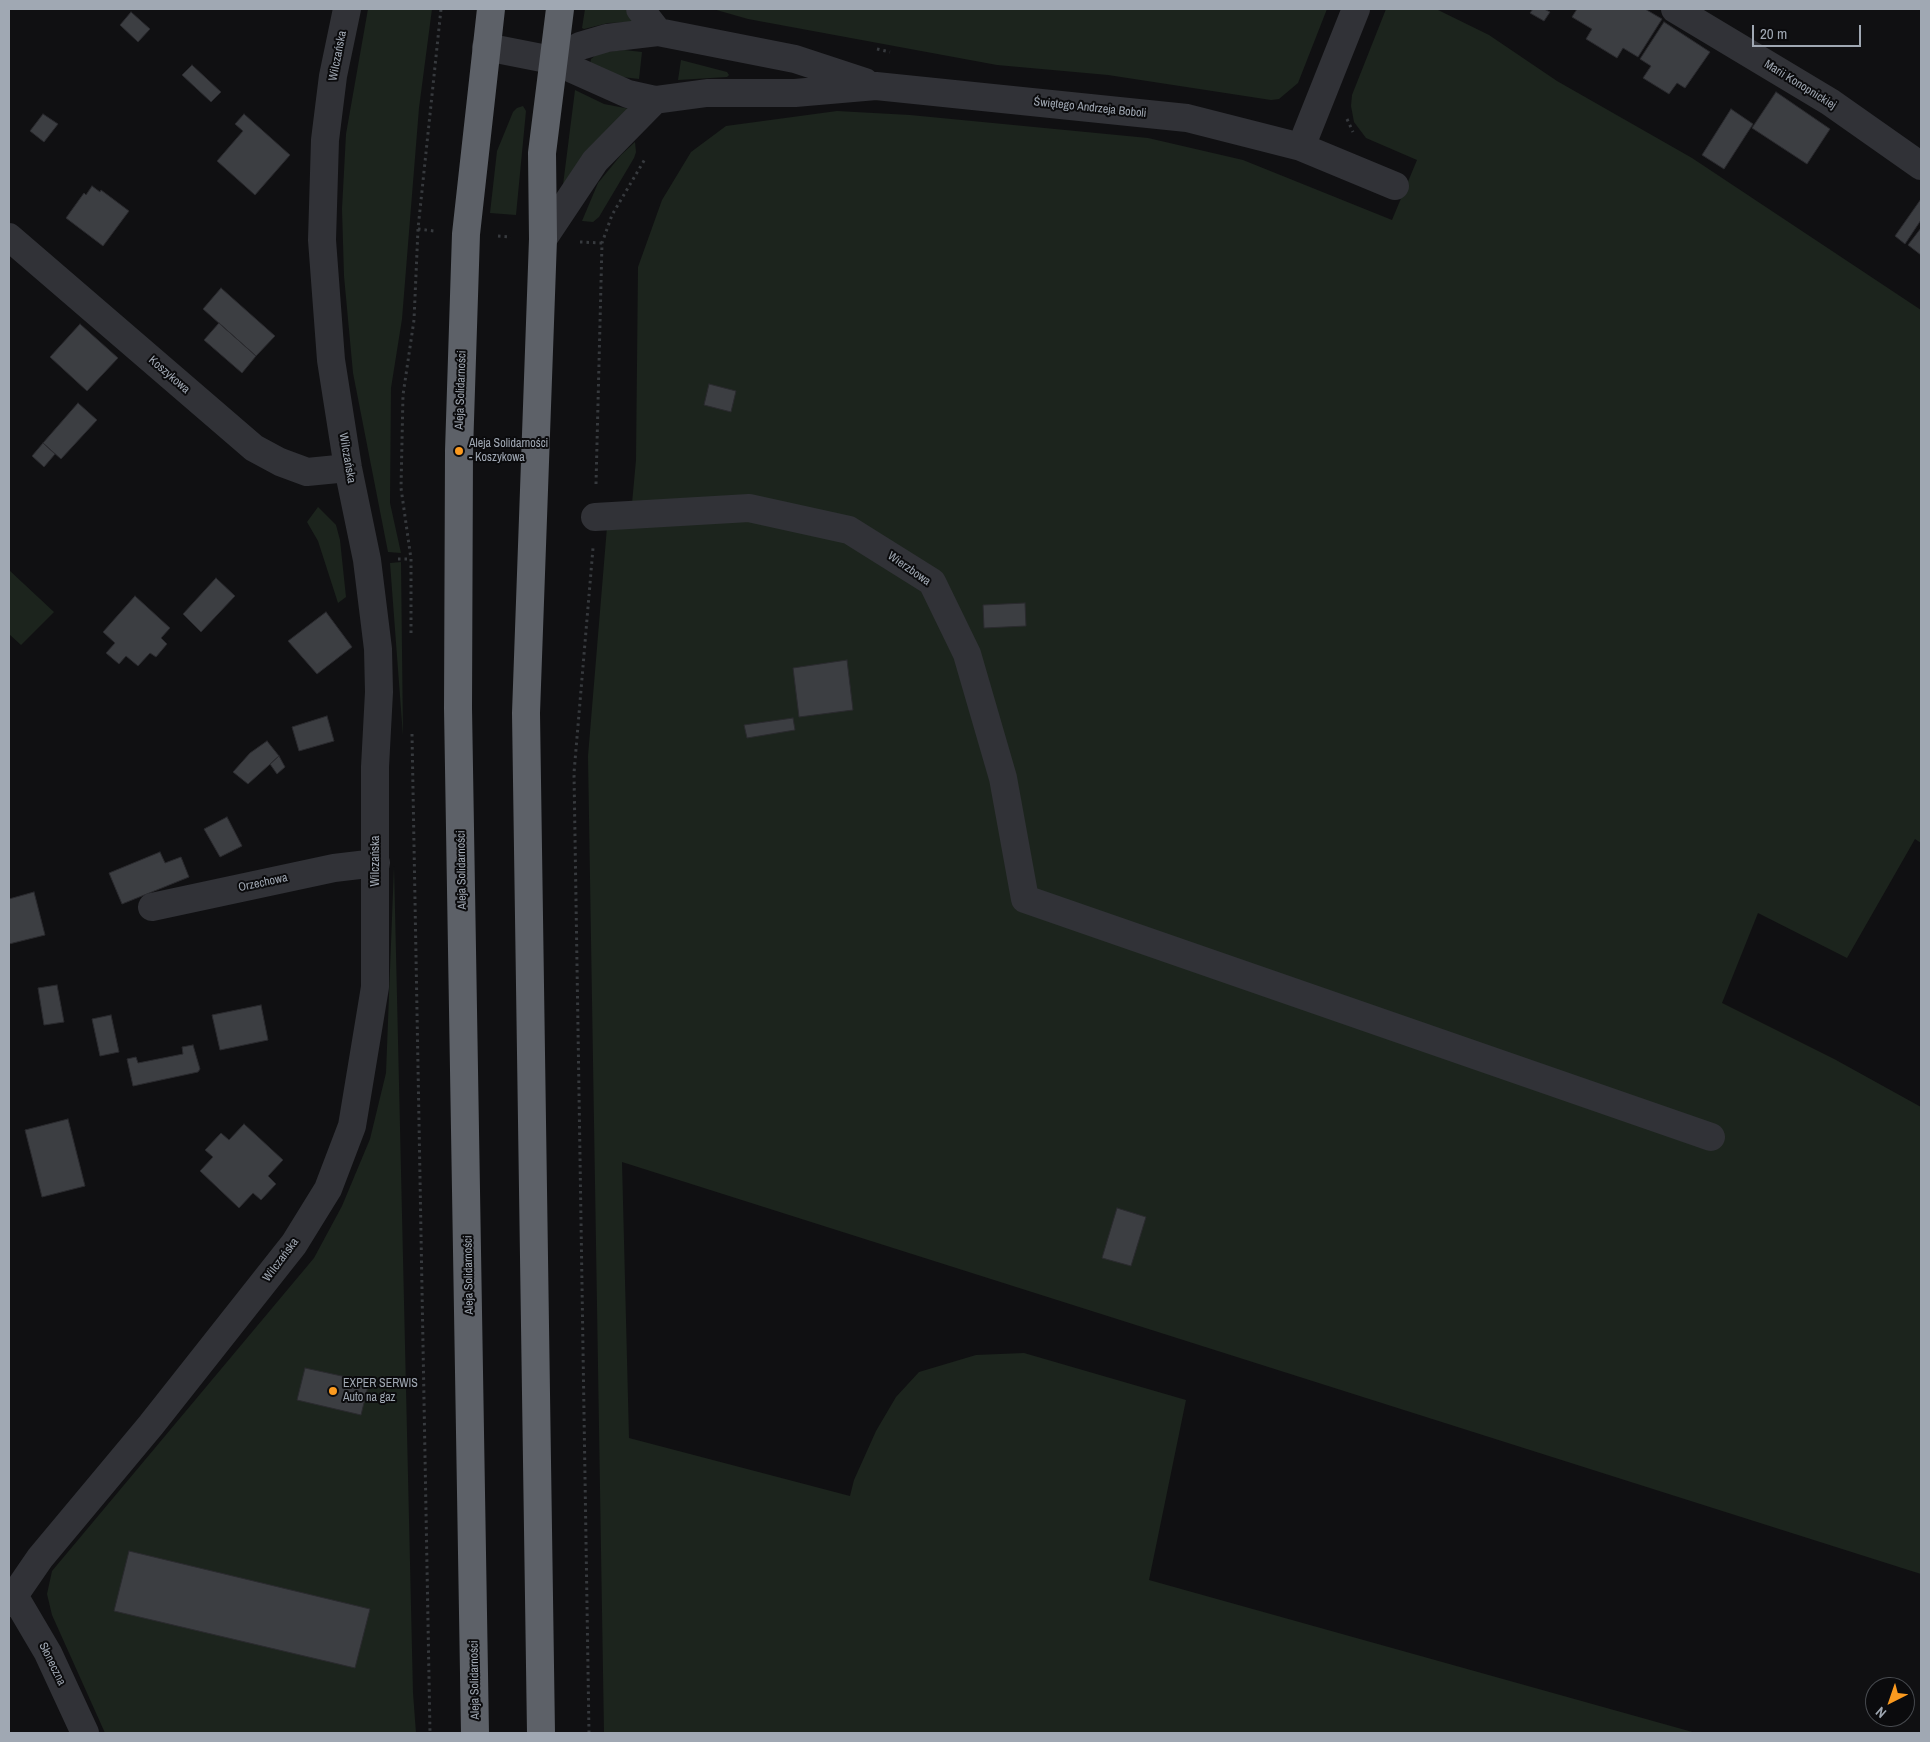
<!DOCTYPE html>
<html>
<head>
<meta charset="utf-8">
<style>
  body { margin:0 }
  #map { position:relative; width:1930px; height:1742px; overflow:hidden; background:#101012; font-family:"Archivo Narrow",sans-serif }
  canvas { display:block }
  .frame { position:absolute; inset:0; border:10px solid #a0a8b3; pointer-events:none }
  .north { position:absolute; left:1865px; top:1677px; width:50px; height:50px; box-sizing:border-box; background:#0b0b0d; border:1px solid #474a4f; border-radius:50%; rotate:221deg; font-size:14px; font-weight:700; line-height:20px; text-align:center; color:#a0a8b3 }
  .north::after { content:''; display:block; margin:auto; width:18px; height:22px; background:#fb9a1f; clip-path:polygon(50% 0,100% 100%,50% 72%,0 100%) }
  .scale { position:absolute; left:1752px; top:25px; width:109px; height:22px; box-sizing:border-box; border:2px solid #a0a8b3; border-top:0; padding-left:6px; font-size:15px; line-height:18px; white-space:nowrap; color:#a0a8b3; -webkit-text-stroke:4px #0b0b0d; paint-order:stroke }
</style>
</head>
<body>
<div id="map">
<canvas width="1930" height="1742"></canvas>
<div class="frame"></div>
<div class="north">N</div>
<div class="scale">20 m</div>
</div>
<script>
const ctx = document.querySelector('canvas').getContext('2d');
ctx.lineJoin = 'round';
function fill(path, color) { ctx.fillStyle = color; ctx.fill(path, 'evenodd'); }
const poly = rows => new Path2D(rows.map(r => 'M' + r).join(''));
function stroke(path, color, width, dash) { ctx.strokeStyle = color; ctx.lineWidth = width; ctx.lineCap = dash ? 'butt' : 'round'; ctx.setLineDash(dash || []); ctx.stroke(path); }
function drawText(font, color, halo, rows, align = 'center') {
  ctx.font = font + ' "Archivo Narrow",sans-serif'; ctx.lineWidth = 4; ctx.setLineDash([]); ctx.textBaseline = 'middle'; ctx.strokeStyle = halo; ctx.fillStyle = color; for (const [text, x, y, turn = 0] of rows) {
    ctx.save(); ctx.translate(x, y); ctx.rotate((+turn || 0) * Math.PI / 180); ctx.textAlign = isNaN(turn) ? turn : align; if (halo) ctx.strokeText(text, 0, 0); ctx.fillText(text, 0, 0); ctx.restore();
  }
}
const green = poly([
  [368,9,432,9,419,108,402,319,391,388,390,503,401,553,388,552,353,373,344,276,342,209,346,134],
  [585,9,625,9,638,19,636,22,608,23,584,29,582,28],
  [713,9,1327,9,1298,83,1279,99,1271,100,1108,75,997,65,748,19],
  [1386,9,1436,9,1489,35,1557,81,1692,158,1921,310,1921,843,1915,839,1847,958,1758,913,1722,1003,1836,1060,1921,1107,1921,1574,622,1162,629,1438,850,1496,854,1480,876,1431,896,1397,919,1372,976,1355,1024,1353,1186,1400,1149,1580,1696,1733,604,1733,588,756,607,527,630,525,636,460,638,267,662,200,691,152,726,126,837,111,910,115,1148,138,1243,160,1392,220,1417,160,1366,138,1354,122,1351,106,1352,95],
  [624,50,642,52,639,79,622,77,590,64,591,59,598,53],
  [681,60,727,72,729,75,727,77,678,80],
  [575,90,604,104,630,109,563,185],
  [523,106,526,111,516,215,490,213,497,151,513,112,517,108],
  [635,142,636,152,634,158,599,217,593,222,582,221,598,183,621,155],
  [318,507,336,525,340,540,346,597,338,603,318,541,307,522],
  [401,562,403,736,390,563],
  [9,570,54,612,21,645,9,634],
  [394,866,413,1693,416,1733,105,1733,52,1615,47,1594,52,1571,314,1258,342,1206,370,1139,386,1073]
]);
const building = poly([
  [1533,9,1544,9,1550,12,1544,21,1530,13,1533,9],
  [1577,9,1645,9,1662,19,1638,57,1623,48,1617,58,1586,39,1592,29,1572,17,1577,9],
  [131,12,150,29,138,42,120,25,131,12],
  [1664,22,1710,52,1685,88,1677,83,1669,94,1643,78,1651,66,1640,59,1664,22],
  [192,65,221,92,211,102,182,75,192,65],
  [1776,92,1830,129,1807,164,1752,128,1776,92],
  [1731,109,1753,124,1724,169,1702,155,1731,109],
  [43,114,58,124,44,142,30,131,43,114],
  [244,114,290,155,255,195,217,161,243,131,235,124,244,114],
  [92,186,100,192,101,190,129,211,103,246,66,218,84,193,86,195,92,186],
  [1921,199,1921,220,1905,244,1895,236,1921,199],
  [1921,228,1921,255,1908,245,1921,228],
  [221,288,275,336,256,356,203,309,221,288],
  [219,323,256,356,242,373,204,340,219,323],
  [80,324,118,358,87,391,50,357,80,324],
  [709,384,736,391,731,412,704,405,709,384],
  [78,403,97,420,61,459,43,443,78,403],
  [43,443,55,454,44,467,32,456,43,443],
  [216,578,235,596,201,632,183,614,216,578],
  [135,596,170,628,161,638,167,644,156,657,150,653,138,666,126,656,119,664,106,653,115,643,103,632,135,596],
  [1025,603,1026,626,984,628,983,605,1025,603],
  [326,612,352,647,317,674,288,641,326,612],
  [847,660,853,710,799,717,793,668,847,660],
  [327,716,334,741,299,751,292,727,327,716],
  [793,718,795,730,747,738,744,725,793,718],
  [267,741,279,756,248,784,233,772,250,753,267,741],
  [279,756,285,767,277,774,270,764,279,756],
  [227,817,242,846,220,857,204,829,227,817],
  [160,852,165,863,181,857,189,877,122,904,109,873,160,852],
  [34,892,45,935,9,944,9,899,34,892],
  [57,985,64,1022,44,1025,38,988,57,985],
  [261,1005,268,1040,220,1050,212,1015,261,1005],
  [111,1015,119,1052,100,1056,92,1019,111,1015],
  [193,1045,200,1069,198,1072,133,1086,127,1059,136,1057,138,1063,183,1054,182,1047,193,1045],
  [68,1119,85,1186,42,1197,25,1130,68,1119],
  [244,1124,283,1160,268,1176,276,1184,261,1200,253,1193,239,1208,200,1171,213,1157,205,1150,221,1133,229,1140,244,1124],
  [1117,1208,1146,1217,1131,1266,1102,1258,1117,1208],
  [305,1368,369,1382,361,1415,297,1400,305,1368],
  [129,1551,370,1609,355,1668,114,1611,129,1551]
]);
const path = poly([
  [877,49,890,52],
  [1347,119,1353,132],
  [418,229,434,231],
  [498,236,511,237],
  [580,242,602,243],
  [596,484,602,243,612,215,645,159],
  [398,559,411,559],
  [411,633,411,559,401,488,403,395,414,320,418,229,441,9],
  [412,734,430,1733],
  [589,1733,574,773,593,548]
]);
const minor = poly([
  [640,9,658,32],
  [1675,9,1830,102,1921,166],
  [486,47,552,60,628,94,655,100,707,93,795,93,876,86,1187,118,1301,147,1356,9],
  [552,60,580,46,607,38,658,32,795,59,865,82],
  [1301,147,1395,186],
  [9,237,254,448,280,462,307,472,348,468],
  [543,239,595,161,655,100],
  [595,517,749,508,849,530,932,582,967,654,1003,778,1025,899,1711,1137],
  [152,907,334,868,376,863],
  [15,1597,48,1653,85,1733],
  [9,1603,40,1558,151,1425,294,1244,328,1189,352,1126,375,987,375,767,379,692,378,649,367,560,348,468,331,360,322,240,325,140,333,76,347,9]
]);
const highway = poly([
  [475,1733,458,708,459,451,466,234,491,9],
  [541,1733,526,713,543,239,542,153,560,9]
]);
const markers = [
  [459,451,5,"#fb9a1f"],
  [333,1391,5,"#fb9a1f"]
];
const streetNames = [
  ["WiIczańska",338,56,-79],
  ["Marii Konopnickiej",1800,85,32],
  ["Świętego Andrzeja Boboli",1090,108,6],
  ["Koszykowa",169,375,41],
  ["Aleja Solidarności",461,390,-88],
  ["WiIczańska",347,458,80],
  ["Wierzbowa",909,569,35],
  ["WiIczańska",376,861,-90],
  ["Aleja Solidarności",462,870,-91],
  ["Orzechowa",263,883,-12],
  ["WiIczańska",281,1260,-53],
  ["Aleja Solidarności",469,1275,-91],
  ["Słoneczna",52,1664,64],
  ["Aleja Solidarności",475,1680,-91]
];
const poiNames = [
  ["Aleja Solidarności",469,444],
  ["- Koszykowa",469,458],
  ["EXPER SERWIS",343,1384],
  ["Auto na gaz",343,1398]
];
fill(green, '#1c241d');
fill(building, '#3c3e42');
stroke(building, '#2a2a2e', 1);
stroke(path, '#373a3e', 3, [2.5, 4]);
stroke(minor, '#313237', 28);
stroke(highway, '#5d6168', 28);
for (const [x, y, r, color] of markers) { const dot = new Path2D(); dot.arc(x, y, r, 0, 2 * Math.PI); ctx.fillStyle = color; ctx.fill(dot); stroke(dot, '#0b0b0d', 2); }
drawText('12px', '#a0a8b3', '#0b0b0d', streetNames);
drawText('12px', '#a0a8b3', '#0b0b0d', poiNames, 'left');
</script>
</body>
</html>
